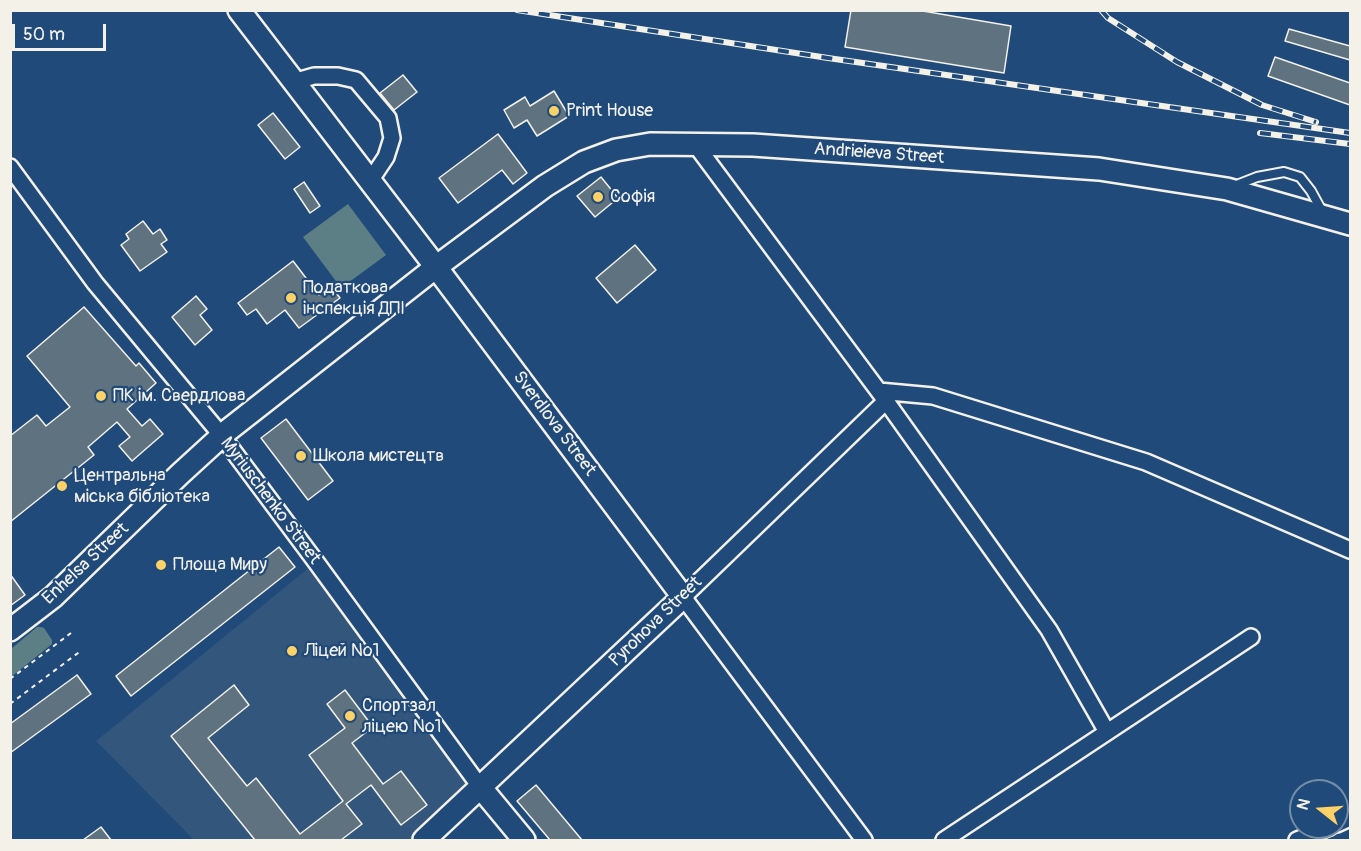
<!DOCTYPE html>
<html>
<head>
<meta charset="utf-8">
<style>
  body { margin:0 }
  #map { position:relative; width:1361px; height:851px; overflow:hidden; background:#1f4a7a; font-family:Pangolin,sans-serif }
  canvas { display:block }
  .frame { position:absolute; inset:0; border:12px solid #f4f1e8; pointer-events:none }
  .north { position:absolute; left:1289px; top:779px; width:60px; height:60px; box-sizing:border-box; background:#1f4a7a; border:2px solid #748da6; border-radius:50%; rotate:287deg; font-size:16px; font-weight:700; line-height:24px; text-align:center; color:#f4f1e8 }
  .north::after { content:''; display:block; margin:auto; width:21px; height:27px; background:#ffd166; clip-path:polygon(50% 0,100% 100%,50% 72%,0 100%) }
  .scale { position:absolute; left:12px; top:24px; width:94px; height:27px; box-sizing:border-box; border:3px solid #f4f1e8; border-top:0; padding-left:8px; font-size:18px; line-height:21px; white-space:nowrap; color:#f4f1e8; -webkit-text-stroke:4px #1f4a7a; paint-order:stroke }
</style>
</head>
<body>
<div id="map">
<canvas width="1361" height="851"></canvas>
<div class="frame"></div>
<div class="north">N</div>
<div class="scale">50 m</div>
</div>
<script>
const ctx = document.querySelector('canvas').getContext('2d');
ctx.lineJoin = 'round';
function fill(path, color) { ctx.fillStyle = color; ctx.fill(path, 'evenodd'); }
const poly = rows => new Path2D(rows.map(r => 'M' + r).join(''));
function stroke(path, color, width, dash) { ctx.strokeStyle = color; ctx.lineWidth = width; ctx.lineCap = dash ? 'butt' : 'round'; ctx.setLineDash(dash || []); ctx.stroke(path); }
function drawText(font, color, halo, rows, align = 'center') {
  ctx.font = font + ' Pangolin,sans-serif'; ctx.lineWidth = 4.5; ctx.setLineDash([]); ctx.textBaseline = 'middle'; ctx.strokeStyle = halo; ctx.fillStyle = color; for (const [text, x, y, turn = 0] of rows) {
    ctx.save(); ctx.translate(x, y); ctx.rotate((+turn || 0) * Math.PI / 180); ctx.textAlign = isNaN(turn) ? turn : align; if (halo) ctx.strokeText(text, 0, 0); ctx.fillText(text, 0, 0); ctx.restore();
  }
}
const built = poly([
  [316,562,473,789,423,840,194,840,96,741]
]);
const green = poly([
  [348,204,386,255,341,288,303,237],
  [37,627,41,627,44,628,52,640,52,644,11,677,11,649]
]);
const building = poly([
  [851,10,917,10,1011,26,1004,73,845,47,851,10],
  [1289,29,1350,46,1350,60,1285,41,1289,29],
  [1275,57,1350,83,1350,105,1268,76,1275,57],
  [403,75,417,92,394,110,380,93,403,75],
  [554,91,569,116,537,136,527,120,514,128,504,110,525,97,530,106,554,91],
  [273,113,300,147,285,159,258,125,273,113],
  [498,134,527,173,513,184,502,170,458,203,439,178,498,134],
  [601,177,618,198,595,217,577,196,601,177],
  [304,182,320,206,310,213,294,189,304,182],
  [143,221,153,234,160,229,167,240,161,244,167,252,140,271,121,245,129,239,126,234,143,221],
  [635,245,656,270,617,303,596,278,635,245],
  [293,261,319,295,331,286,340,298,299,328,285,310,267,324,256,309,247,315,238,303,293,261],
  [196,296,207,309,200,315,212,330,195,345,172,317,196,296],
  [84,307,136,366,139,363,156,383,127,409,142,426,150,419,163,434,132,461,119,446,130,437,117,422,88,447,94,455,10,522,10,436,37,415,46,426,70,407,27,356,84,307],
  [286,419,333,481,308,500,261,438,286,419],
  [279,547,295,567,131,696,116,676,279,547],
  [10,574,25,595,10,606,10,574],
  [77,675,91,694,10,753,10,724,77,675],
  [234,685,249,705,208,738,247,786,256,778,300,834,343,801,309,755,345,728,327,704,345,690,373,727,352,743,383,784,401,771,427,805,401,825,371,785,346,804,362,824,341,840,255,840,171,736,234,685],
  [536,785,582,840,550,840,517,801,536,785],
  [101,827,111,840,83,840,101,827]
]);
const path = poly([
  [10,679,71,633],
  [10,704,82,650]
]);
const lane = poly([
  [1234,186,1257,177,1284,172,1300,177,1311,191,1323,213]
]);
const street = poly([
  [293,82,314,76,338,76,356,80,388,118,392,138,386,157,370,181],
  [695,144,886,401,1049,630,1107,732],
  [10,167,95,283,222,436,316,562,481,788],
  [879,391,933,396,1146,462,1350,550],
  [1337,824,1350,818],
  [864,840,683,597,886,401],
  [944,840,1251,637],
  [1297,840,1330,827]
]);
const secondary = poly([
  [239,10,436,267,683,597,424,840],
  [10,630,53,597,180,474,227,431,436,267,545,186,584,162,616,150,650,144,753,145,1099,169,1227,189,1350,224],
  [481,788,524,840]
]);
const rail = poly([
  [517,10,828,58,1350,133],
  [1101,10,1108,18,1177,62,1262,105,1316,122],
  [1260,133,1350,144]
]);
const markers = [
  [554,111,6,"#ffd166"],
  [598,197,6,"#ffd166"],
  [291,298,6,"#ffd166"],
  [101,396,6,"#ffd166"],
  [301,456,6,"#ffd166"],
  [62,486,6,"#ffd166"],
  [161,565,6,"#ffd166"],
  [292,651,6,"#ffd166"],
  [350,716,6,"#ffd166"]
];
const poiNames = [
  ["Print House",566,111],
  ["Софія",610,197],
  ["Податкова",303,288],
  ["інспекція ДПІ",303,309],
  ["ПК ім. Свердлова",113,396],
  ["Школа мистецтв",313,456],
  ["Центральна",74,476],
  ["міська бібліотека",74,497],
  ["Площа Миру",173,565],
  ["Ліцей №1",304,651],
  ["Спортзал",362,706],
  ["ліцею №1",362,727]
];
const streetNames = [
  ["Andrieieva Street",879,154,4],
  ["Sverdlova Street",554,424,53],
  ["Myriuschenko Street",270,501,53],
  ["Enhelsa Street",86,564,-43],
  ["Pyrohova Street",656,622,-44]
];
fill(built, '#32567c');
fill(green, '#5b7f84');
fill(building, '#5f7280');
stroke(building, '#f4f1e8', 1.5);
stroke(lane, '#f4f1e8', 12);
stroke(street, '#f4f1e8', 20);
stroke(secondary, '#f4f1e8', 26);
stroke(path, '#f4f1e8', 2, [4.5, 4.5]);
stroke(lane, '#1f4a7a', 8);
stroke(street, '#1f4a7a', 15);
stroke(secondary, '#1f4a7a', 21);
stroke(rail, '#f4f1e8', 6);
stroke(rail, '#1f4a7a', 4, [11]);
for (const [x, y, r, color] of markers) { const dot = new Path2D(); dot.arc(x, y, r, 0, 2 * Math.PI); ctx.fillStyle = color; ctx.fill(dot); stroke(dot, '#1f4a7a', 2); }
drawText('18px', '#f4f1e8', '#1f4a7a', poiNames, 'left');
drawText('18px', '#f4f1e8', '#1f4a7a', streetNames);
</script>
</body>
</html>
